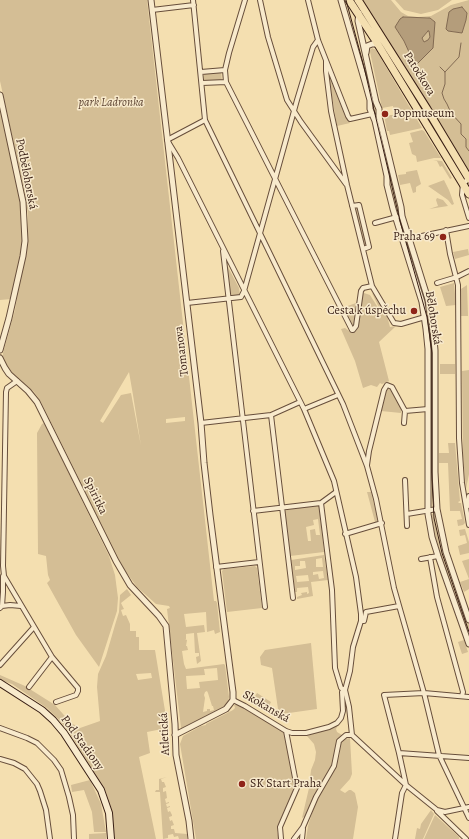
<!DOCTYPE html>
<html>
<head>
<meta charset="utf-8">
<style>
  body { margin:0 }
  canvas { display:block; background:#f4dfb0 }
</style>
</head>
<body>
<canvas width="469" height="839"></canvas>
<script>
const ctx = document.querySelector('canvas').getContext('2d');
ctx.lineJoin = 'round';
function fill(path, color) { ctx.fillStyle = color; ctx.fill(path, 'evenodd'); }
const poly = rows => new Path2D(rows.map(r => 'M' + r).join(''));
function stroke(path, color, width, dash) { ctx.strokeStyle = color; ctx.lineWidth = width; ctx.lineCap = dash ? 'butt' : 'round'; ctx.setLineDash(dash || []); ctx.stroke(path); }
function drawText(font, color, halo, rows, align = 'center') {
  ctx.font = font + ' Alegreya,serif'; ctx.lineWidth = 3; ctx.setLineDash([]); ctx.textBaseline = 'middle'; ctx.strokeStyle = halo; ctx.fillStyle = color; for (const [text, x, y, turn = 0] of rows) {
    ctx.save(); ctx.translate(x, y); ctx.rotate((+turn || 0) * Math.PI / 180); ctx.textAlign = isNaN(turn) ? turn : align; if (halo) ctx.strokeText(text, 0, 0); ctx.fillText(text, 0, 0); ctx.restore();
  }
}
const green = poly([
  [0,0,147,0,214,601,216,601,217,603,220,632,215,634,214,630,207,632,206,612,184,614,186,627,204,625,205,632,197,633,201,661,197,664,196,657,199,656,199,653,195,653,194,633,186,634,186,639,185,639,187,640,186,646,187,646,188,650,182,651,184,664,186,669,224,664,225,665,229,697,228,702,222,708,182,728,181,728,167,609,170,608,169,606,156,604,137,587,124,569,40,400,34,392,8,369,3,360,3,353,15,310,28,231,28,214,24,190,0,81],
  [129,372,133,395,141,446,131,393,121,395,103,423,100,421],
  [185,417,185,421,166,423,166,419],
  [217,668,218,680,199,682,200,688,187,689,186,676,205,675,204,669],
  [207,691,208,693,212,706,213,706,214,710,210,711,210,709,207,709,207,711,203,712,205,698,204,695,205,692],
  [362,0,391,0,401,12,408,16,418,17,431,16,451,5,469,0,469,170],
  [462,7,465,10,467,14,466,20,462,33,448,31,446,29,453,9],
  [403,17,427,17,433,20,433,48,417,64,414,63,404,41,395,27],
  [395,0,452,0,438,10,421,14,404,10],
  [428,31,429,31,431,37,428,40,425,42,422,38],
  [372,48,376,50,422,128,390,135,389,131,387,131,384,115,394,115,393,106,382,108,370,52,370,50],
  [221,71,222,82,204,83,204,72],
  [328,74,329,74,350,123,337,126],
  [0,105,21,201,23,234,22,247,11,299,0,300],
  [425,113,427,114,463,172,459,174,424,114],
  [422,130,424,131,441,158,434,158,417,162,416,156,412,154,409,143,413,142,410,133],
  [433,160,442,161,452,178,450,179,442,166,440,167,437,161],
  [417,170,421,184,416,187,416,192,413,193,410,183,400,185,398,175,406,174,406,172],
  [444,180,449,190,454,204,452,205,448,200,428,186],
  [437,198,443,200,448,206,429,209,438,206,436,200],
  [355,207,357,207,367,245,364,245],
  [468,249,469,255,455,259,453,252],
  [227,266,228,267,239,288,240,295,230,296],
  [454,283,456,305,446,306,440,287],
  [467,285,468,316,461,316,461,289],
  [364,293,370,295,382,314,372,293,375,295,387,316,390,327,396,326,379,342,389,381,382,384,380,383,377,387,371,385,363,388,355,361,341,329,345,328,352,333,356,331,362,295],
  [356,303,354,325,353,327,342,308],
  [430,352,431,379,434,396,434,459,429,459],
  [440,364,455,364,455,374,440,374],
  [469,370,469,474,466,489,463,456,462,371],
  [388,388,390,389,401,408,401,413,381,411,386,389],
  [44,423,109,556,115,575,118,598,117,611,99,667,76,635,47,583,50,580,48,575,46,556,38,554,37,433,42,424],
  [448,443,455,443,460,501,458,502,459,503,461,503,465,523,463,525,458,526,457,520,462,519,460,511,450,511,448,463,439,463,439,453,449,453],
  [367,492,371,492,378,521,375,522],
  [317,505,319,506,324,552,290,556,285,511,287,510],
  [318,519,320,535,316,535,315,529,310,530,311,541,308,541,306,527,314,525,313,520],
  [433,514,440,549,454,592,453,593,434,539,429,515],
  [465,529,469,542,469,553,460,555,458,546,467,543,465,535,460,536,459,530],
  [324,555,328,580,311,582,313,596,297,599,297,597,302,595,301,593,307,592,307,594,309,593,308,587,297,588,297,592,295,592,291,560],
  [322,558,323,567,316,567,316,559],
  [300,561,305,561,306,568,295,570,295,566,300,566],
  [323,571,324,578,319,579,318,574,313,575,313,572],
  [308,575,309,581,297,582,296,576],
  [469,559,469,589,464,592,460,582,469,579,462,561],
  [255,566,257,568,262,608,227,612,222,571,224,569],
  [127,589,131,595,121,603,124,609,121,610,123,616,126,615,130,624,130,631,136,631,136,637,139,637,139,650,155,650,169,735,163,733,162,729,147,732,150,753,139,757,156,839,115,839,111,810,106,792,69,732,59,720,47,708,12,684,0,680,0,675,25,686,55,705,71,723,80,728,100,721,97,687,98,674,106,656,115,625,119,612,120,595],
  [151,673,152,678,138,680,136,674],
  [458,593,469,625,469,639,454,595],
  [464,640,468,652,462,654,458,642],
  [311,643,317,709,282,714,281,711,278,709,272,668,261,665,260,657,265,650],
  [257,693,271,702,266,712,251,703],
  [234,705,240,705,283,730,284,733,296,786,289,804,277,826,277,832,279,839,196,839,180,744,183,736,201,726,206,725,206,724,233,710,235,708],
  [338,725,336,729,337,732,342,735,336,744,335,756,332,768,306,816,302,818,309,788,311,770,315,760,316,752,314,744,307,736],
  [350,738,352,774,350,779,340,790,345,793,349,790,351,790,355,793,358,807,353,839,306,839,308,826,315,804,339,757,341,743,344,739],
  [167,777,161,779,162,782,164,782,166,787,163,788,163,792,166,791,167,798,165,799,166,803,169,802,169,803,166,804,167,807,170,806,170,807,167,808,168,812,170,811,172,815,172,816,169,817,170,821,172,820,174,825,171,826,171,829,174,829,175,833,187,834,187,839,179,839,178,836,174,837,173,834,168,835,168,838,163,839,160,792,155,792,156,790,159,790,159,779],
  [90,780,101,804,106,832,94,832,92,812,84,790,72,792,71,785],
  [431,810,434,814,423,839,415,839,417,828,420,829,421,824],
  [435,815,459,837,459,839,424,839],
  [106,833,106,839,89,839,89,834]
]);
const water = poly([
  [462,7,467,13,466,20,462,33,448,31,446,29,449,12,453,9,462,7],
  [403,17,430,18,435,22,433,48,417,64,414,63,404,41,395,27,400,19,403,17],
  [428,31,429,31,430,37,428,40,424,42,422,38,428,31]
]);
const stream = poly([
  [440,67,445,72,445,84,442,93,444,99,447,104,451,113,461,124,461,134,466,139,466,147,469,151],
  [445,72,459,57,461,43]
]);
const minor = poly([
  [193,0,205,120,343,404,367,466,376,499,394,588,424,693,439,755,469,818],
  [245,0,229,53,225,70,226,82,352,330,353,330,356,326,361,291,363,288,372,286],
  [260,0,268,37,287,100,301,122,346,184],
  [308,0,318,40,348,116,350,119,372,114],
  [152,10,194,5],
  [326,61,326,71,331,111,347,185,372,286,394,323,401,324,425,317],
  [201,72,225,70],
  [202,83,226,82],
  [205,120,167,140,178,158,304,409,334,481,356,577,361,614,361,621,353,647,350,671,345,690,349,707,352,735,406,785,437,810,445,812,469,807],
  [469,179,463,183,462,195,469,218],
  [352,206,359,205,369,247,363,249],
  [375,223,397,217],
  [446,230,450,254,458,285,459,438,462,483,469,525],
  [403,240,469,226],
  [223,251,265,607],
  [437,283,457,277,469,271],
  [187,303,241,297,244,291,297,100,313,47,318,40],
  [17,381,7,388,6,392,3,566,4,576,52,657,78,688,78,691,76,695,56,702],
  [304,409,338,395],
  [405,411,428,409],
  [271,415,293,598],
  [201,423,271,415,300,402],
  [367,465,369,451,384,390,387,385,392,387,405,411,404,423],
  [405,480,407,526],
  [321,503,332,590,335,668,341,688,345,690],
  [321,503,336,492],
  [468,506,469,496],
  [253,511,321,503],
  [407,514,437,509],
  [345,534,382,523],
  [430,557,437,597,463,692,462,696],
  [421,559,438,556],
  [216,567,259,562],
  [2,606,10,605,21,606],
  [0,608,2,606,3,592,3,576],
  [361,621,364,621,366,612,399,606],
  [0,665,34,627],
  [29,687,52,657],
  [233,700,245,706,286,731,292,733,306,733,329,727,337,723,341,718,343,711,342,692,345,690],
  [0,728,27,738,37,743,54,760,61,770,69,797,73,815,74,839],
  [399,753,469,758],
  [0,759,14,763,25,769,37,784,40,791,46,810,50,839],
  [406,785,399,753,384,695,424,693,469,697],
  [437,811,466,839],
  [281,839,280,827,297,788,286,731],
  [294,839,303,827,316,797,334,766,339,741,346,735,352,735],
  [302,839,303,829],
  [395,839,402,793,406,785]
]);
const tertiary = poly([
  [151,0,201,423,204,463,210,515,233,692,233,700,226,709,175,735],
  [341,0,365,82,370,100,370,109,375,121,387,176,387,185,393,209,422,302,426,329,428,349,428,514,432,537,438,556,469,644],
  [359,13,358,21,376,102,379,109,379,116,401,207,402,216,431,309,435,350,435,472,437,509,446,552,469,620],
  [366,53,367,46,372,44,378,44],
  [0,95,23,202,25,241,23,256,9,318,0,350],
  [0,358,5,368,9,374,28,391,37,402,116,561,130,585,159,616,166,626,175,724,176,755,189,821,191,839]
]);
const secondary = poly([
  [0,683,42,710,53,720,64,733,101,790,109,813,111,839]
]);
const primary = poly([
  [349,0,374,38,469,194],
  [358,0,427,109,469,179]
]);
const tram = poly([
  [346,0,364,67,400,221,427,317,432,353,432,480,434,518,442,553,469,632]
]);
const markers = [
  [385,114,4,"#8f2418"],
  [443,237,4,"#8f2418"],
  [414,311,4,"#8f2418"],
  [242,784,4,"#8f2418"]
];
const streetNames = [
  ["Patočkova",419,74,58],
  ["Podbělohorská",26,174,79],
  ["Bělohorská",433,318,81],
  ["Tomanova",182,351,-97],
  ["Spiritka",95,496,64],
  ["Skokanská",266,707,30],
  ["Atletická",165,734,-93],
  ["Pod Stadiony",82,743,54]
];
const parkNames = [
  ["park Ladronka",111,103]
];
const poiNames = [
  ["Popmuseum",393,114],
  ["Praha 69",435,237,"right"],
  ["Cesta k úspěchu",406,311,"right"],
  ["SK Start Praha",250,784]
];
fill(green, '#d4be95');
fill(water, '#b49d7b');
stroke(water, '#826a52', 1);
stroke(stream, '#826a52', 1);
stroke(minor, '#674e3b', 6);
stroke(tertiary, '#674e3b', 7);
stroke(secondary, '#381e14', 8);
stroke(primary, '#381e14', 9);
stroke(minor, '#f8eacc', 4);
stroke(tertiary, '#f8eacc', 5);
stroke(secondary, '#f8eacc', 6);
stroke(primary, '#f4dfb0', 7);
stroke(tram, '#381e14', 1);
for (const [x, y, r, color] of markers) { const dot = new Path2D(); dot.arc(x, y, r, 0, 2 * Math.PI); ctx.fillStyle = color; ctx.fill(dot); stroke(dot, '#f8eacc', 1.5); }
drawText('12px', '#381e14', '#f8eacc', streetNames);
drawText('italic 12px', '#5f4634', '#f8eacc', parkNames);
drawText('12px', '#381e14', '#f8eacc', poiNames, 'left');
</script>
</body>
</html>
